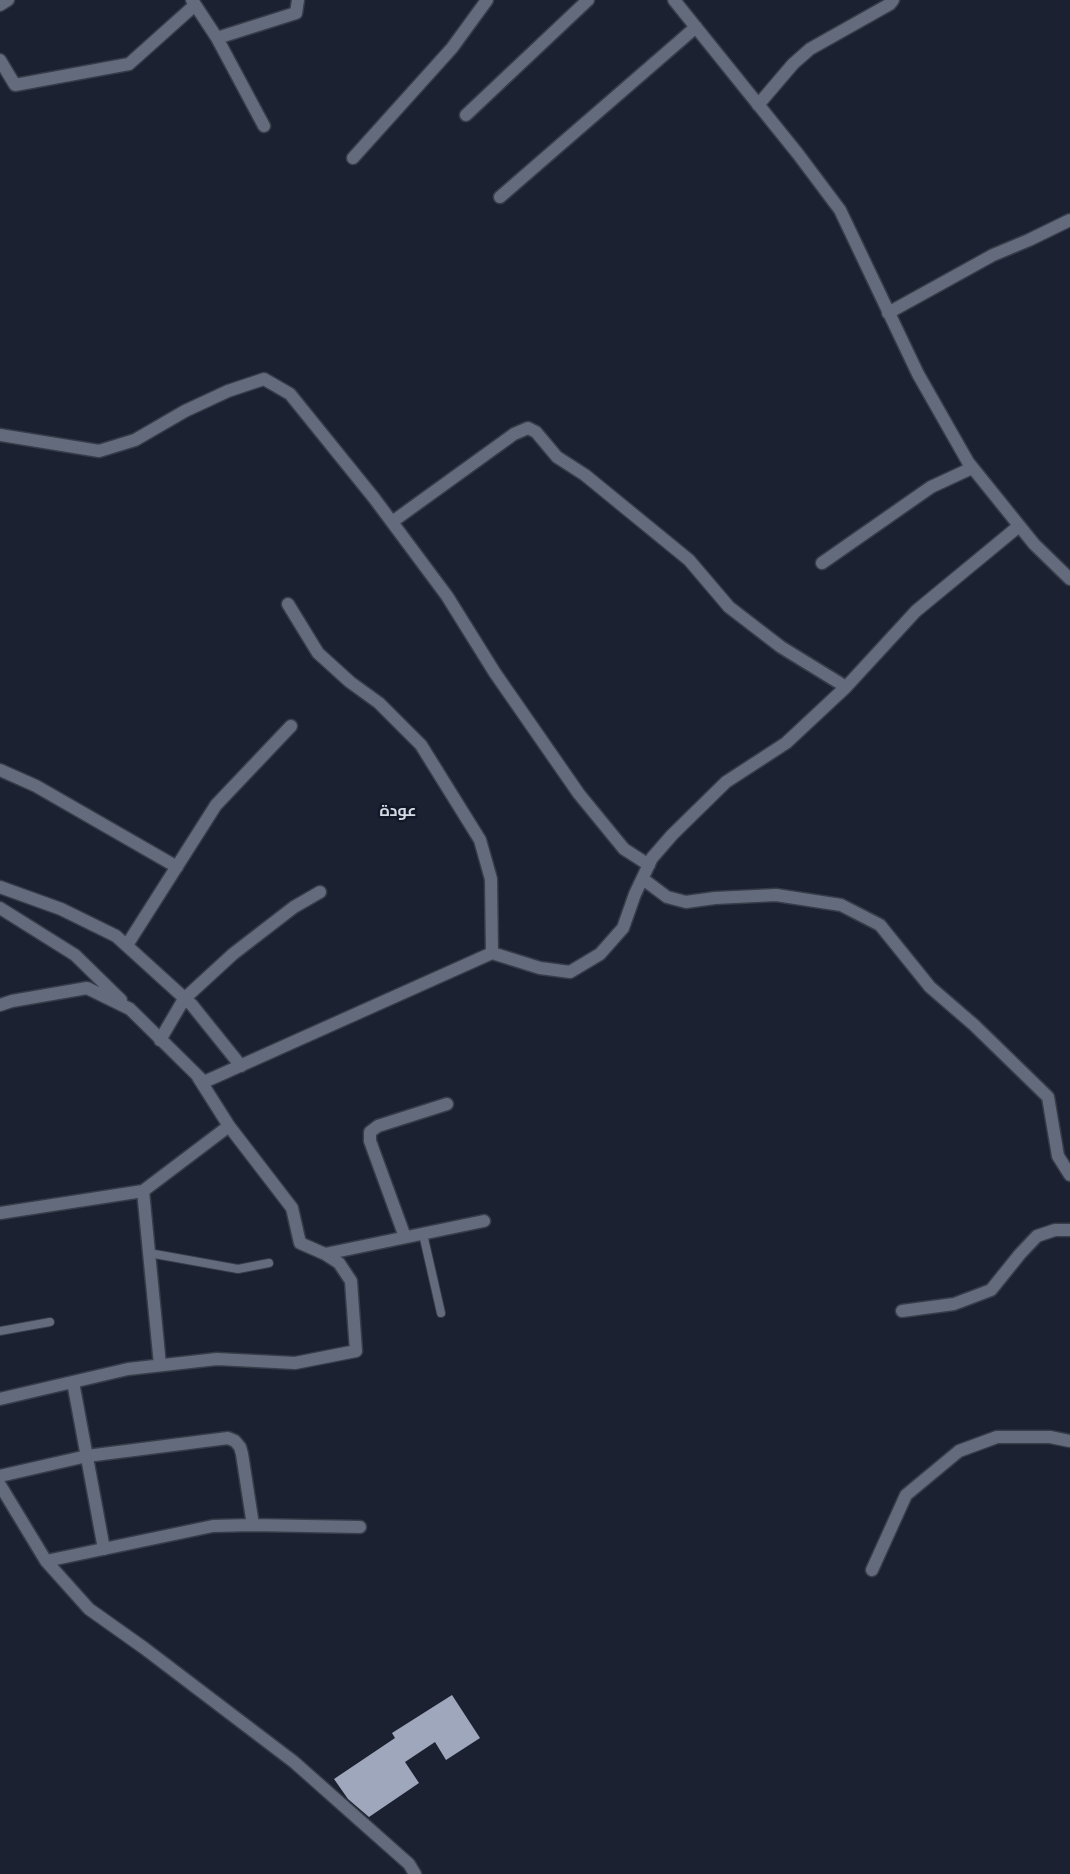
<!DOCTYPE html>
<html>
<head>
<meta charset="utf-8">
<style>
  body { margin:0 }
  canvas { display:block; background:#1b2131 }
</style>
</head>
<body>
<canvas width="1070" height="1874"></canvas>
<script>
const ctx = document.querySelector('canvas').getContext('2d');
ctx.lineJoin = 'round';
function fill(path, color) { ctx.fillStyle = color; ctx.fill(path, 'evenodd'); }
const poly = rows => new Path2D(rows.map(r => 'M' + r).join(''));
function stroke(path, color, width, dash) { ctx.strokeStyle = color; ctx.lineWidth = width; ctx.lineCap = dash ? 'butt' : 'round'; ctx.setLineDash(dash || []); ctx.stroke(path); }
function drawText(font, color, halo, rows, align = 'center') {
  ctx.font = font + ' "Asap Condensed",Cairo,sans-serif'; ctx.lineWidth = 5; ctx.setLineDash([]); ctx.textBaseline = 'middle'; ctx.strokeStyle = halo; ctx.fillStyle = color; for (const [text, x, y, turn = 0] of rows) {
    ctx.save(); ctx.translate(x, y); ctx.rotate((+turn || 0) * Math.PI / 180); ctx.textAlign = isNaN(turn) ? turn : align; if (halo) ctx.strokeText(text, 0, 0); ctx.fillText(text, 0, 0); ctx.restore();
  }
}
const building = poly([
  [452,1695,480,1738,446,1760,435,1742,405,1762,419,1783,369,1817,348,1799,334,1779,395,1738,392,1733]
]);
const lane = poly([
  [423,1234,441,1313],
  [149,1253,238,1269,269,1263],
  [0,1331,50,1322]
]);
const street = poly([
  [192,0,217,38,296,13,298,0],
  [674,0,798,154,840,210,918,374,968,462,1034,544,1070,579],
  [0,5,8,0],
  [217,38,264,126],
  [0,60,15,85,129,64,195,5],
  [758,105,793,64,810,49,890,4,893,0],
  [466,115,588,0],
  [353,158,452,48,487,0],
  [500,197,696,27],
  [888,313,993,255,1029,240,1070,220],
  [0,435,99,451,135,440,185,411,228,391,264,379,290,394,374,498,447,596,495,673,579,794,624,849,649,865],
  [392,522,514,434,528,428,536,432,557,457,585,475,689,560,729,607,781,647,846,687],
  [822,563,931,487,972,468],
  [288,604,318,653,350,682,379,703,421,745,480,840,491,879,492,953],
  [0,770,36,786,177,867],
  [643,879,667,897,686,902,715,898,776,895,841,905,880,925,930,987,974,1025,1048,1097,1058,1156,1070,1175],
  [0,887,61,909,116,936,192,1005,241,1066],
  [0,908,75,955,121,1000],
  [127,945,216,805,291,726],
  [0,1005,12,1001,87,988,130,1009,204,1082,492,953,540,968,570,972,600,954,623,928,635,894,652,858,672,835,726,782,786,743,846,687,916,611,1019,526],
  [160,1040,184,999,233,954,294,907,320,892],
  [143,1191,160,1365],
  [0,1213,143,1191,229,1126],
  [405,1237,370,1141,370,1132,378,1126,447,1104],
  [325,1254,484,1221],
  [902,1311,954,1304,991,1290,1020,1254,1037,1236,1055,1230,1070,1230],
  [73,1382,104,1549],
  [0,1399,128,1369,217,1359,295,1363,356,1351,351,1281,339,1263,325,1254,300,1243,292,1208,229,1126,198,1077],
  [0,1476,87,1456,228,1438,235,1441,240,1447,242,1454,253,1525],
  [0,1485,46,1561,89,1609,144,1648,294,1762,409,1864,415,1874],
  [46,1561,213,1526,253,1525,360,1527],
  [872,1570,906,1495,959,1451,997,1437,1050,1437,1070,1441]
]);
const neighbourhoodNames = [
  ["عودة",398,811]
];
fill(building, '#9ea7bb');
stroke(lane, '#373c49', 10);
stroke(street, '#373c49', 15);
stroke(lane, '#636b7d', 8);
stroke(street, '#636b7d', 12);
drawText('bold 16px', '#d3d8e3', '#121827', neighbourhoodNames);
</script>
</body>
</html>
